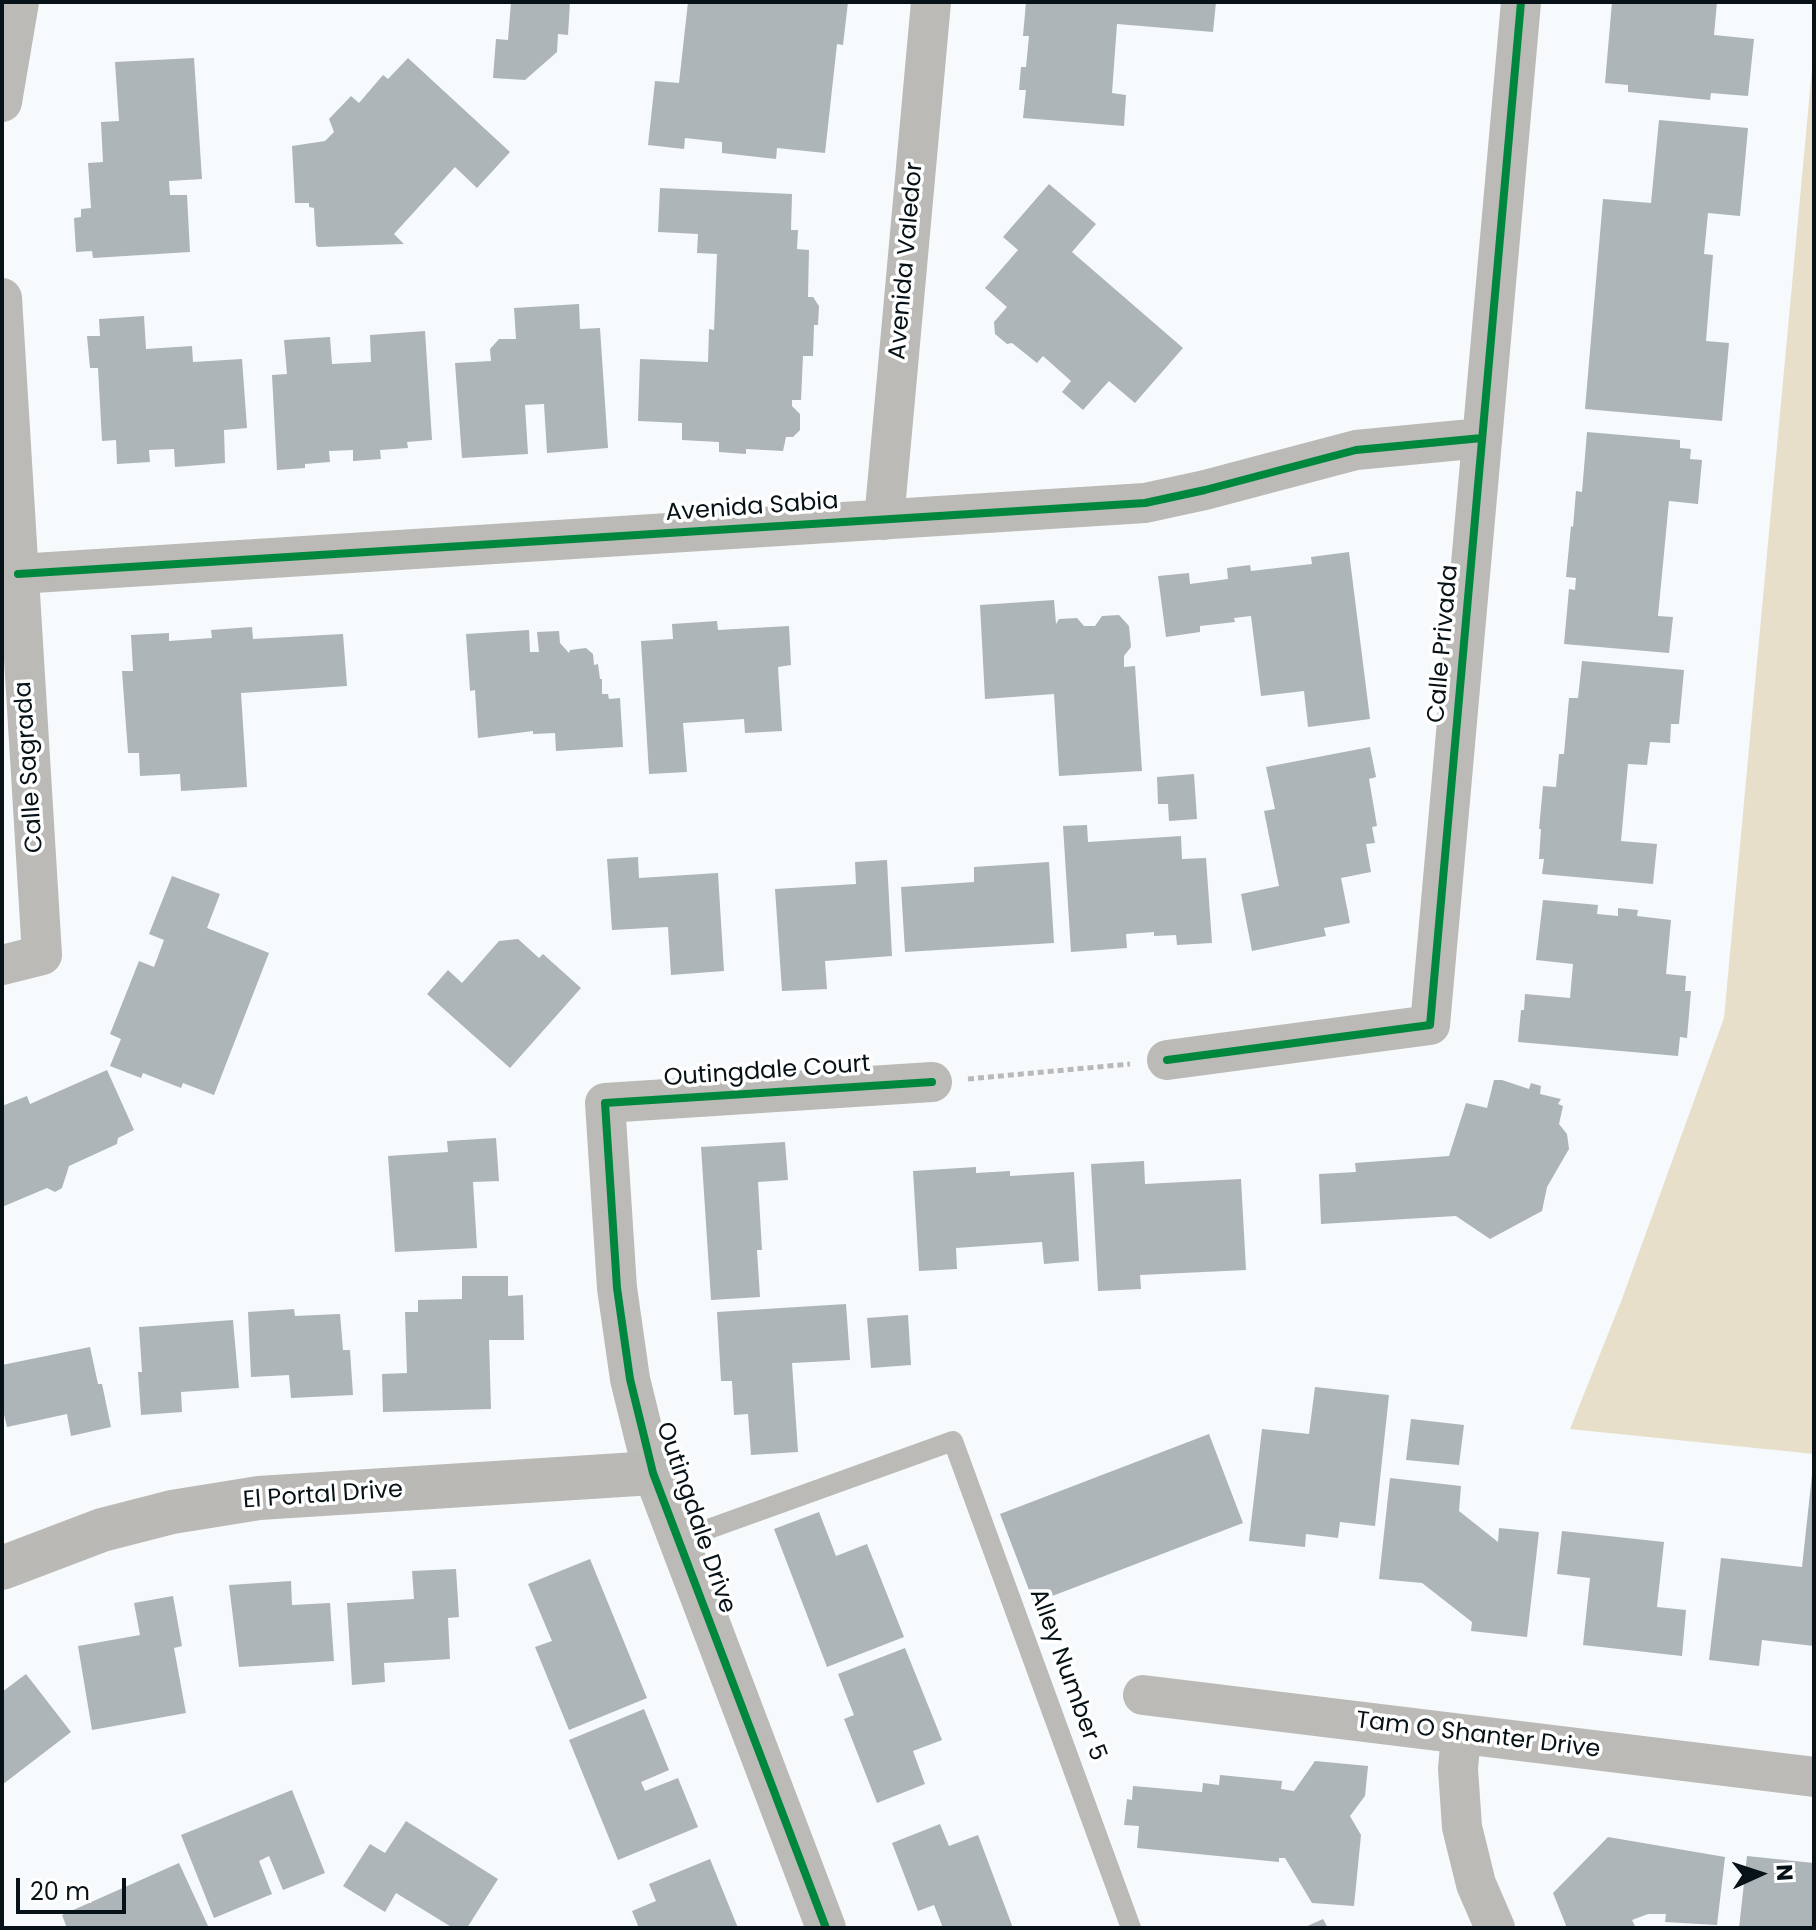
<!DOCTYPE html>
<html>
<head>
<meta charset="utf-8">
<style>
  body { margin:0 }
  #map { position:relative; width:1816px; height:1930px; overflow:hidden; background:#f6fafc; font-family:Poppins,sans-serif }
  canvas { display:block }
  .frame { position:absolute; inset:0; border:4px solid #061217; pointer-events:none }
  .north { position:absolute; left:1720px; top:1834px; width:80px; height:80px; -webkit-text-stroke:6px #fff; paint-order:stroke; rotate:87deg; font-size:22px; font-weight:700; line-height:32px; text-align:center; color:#061217 }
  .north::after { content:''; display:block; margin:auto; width:28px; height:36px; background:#061217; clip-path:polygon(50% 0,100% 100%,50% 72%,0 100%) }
  .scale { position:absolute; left:16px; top:1878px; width:110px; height:36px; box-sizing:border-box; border:4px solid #061217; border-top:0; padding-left:10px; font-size:24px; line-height:28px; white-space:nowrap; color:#061217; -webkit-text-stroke:6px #fff; paint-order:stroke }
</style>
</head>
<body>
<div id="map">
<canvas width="1816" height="1930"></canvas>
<div class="frame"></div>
<div class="north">N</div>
<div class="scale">20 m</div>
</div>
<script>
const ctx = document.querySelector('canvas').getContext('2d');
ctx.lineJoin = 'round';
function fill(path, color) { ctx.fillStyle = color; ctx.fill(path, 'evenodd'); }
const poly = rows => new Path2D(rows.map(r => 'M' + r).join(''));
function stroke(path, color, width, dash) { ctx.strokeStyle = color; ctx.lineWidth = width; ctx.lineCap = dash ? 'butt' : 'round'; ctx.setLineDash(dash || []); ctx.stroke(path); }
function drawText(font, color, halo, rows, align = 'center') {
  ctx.font = font + ' Poppins,sans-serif'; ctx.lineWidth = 7; ctx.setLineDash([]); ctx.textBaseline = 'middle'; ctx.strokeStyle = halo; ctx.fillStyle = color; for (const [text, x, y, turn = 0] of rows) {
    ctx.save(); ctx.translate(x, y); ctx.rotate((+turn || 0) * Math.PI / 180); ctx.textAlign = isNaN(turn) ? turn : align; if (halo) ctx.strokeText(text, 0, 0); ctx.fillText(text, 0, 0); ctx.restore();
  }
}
const green = poly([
  [1814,47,1814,1454,1570,1429,1622,1299,1724,1018]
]);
const building = poly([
  [511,2,570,2,568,35,558,34,557,52,525,80,493,78,496,39,508,40],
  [688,2,848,2,843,45,837,44,825,153,777,148,776,159,722,153,722,142,685,138,684,149,648,145,655,81,679,83],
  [1026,2,1216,2,1213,32,1117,24,1112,93,1126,95,1124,126,1023,118,1026,90,1019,90,1021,67,1026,67,1029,36,1023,36],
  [1612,2,1717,2,1714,35,1754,39,1748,96,1711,93,1710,100,1628,92,1628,85,1605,83],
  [194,58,202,179,169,181,170,195,187,195,190,252,93,258,92,251,76,252,74,218,81,217,81,209,91,208,88,163,103,162,101,122,119,121,115,62],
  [408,58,510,152,477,188,455,167,394,234,404,244,318,247,316,245,314,208,309,207,309,203,295,203,292,146,325,141,334,132,329,119,351,96,359,103,383,75,388,79],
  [1659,120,1748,128,1740,216,1708,213,1704,254,1713,255,1706,341,1729,343,1722,421,1585,409,1603,199,1651,203],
  [1049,184,1096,224,1072,252,1183,348,1135,403,1109,381,1083,410,1062,392,1071,381,1043,356,1037,363,1012,343,1007,344,995,334,994,322,1007,307,985,288,1018,250,1003,237],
  [660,188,792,194,791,230,798,230,797,249,809,250,808,297,813,297,819,306,818,325,814,325,813,356,803,356,801,400,792,400,792,406,800,414,800,430,793,437,786,437,783,451,746,449,746,454,719,452,719,442,682,440,682,423,638,421,640,359,708,362,709,329,714,330,717,254,697,253,698,234,658,232],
  [579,304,580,329,600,328,608,448,547,453,544,404,525,405,528,454,462,458,455,363,491,361,490,349,499,339,516,339,514,308],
  [144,316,146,349,192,346,193,362,242,359,247,428,224,430,225,463,175,467,174,449,149,450,150,462,117,464,116,440,102,441,98,368,90,368,87,336,100,336,99,319],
  [425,331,432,440,407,442,408,448,380,450,381,459,353,461,353,450,329,451,330,462,305,464,305,468,277,470,272,375,287,374,284,340,330,337,332,364,371,362,370,335],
  [1587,432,1680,440,1680,448,1691,449,1690,459,1702,460,1698,504,1669,501,1658,616,1673,617,1669,653,1564,644,1569,589,1575,590,1576,578,1566,577,1571,526,1573,527,1576,491,1582,492],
  [1349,552,1370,719,1308,727,1304,691,1261,696,1251,616,1234,618,1235,622,1200,626,1200,632,1166,637,1158,576,1189,573,1190,584,1228,579,1227,568,1250,565,1251,571,1312,564,1311,557],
  [1054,600,1056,624,1059,619,1077,618,1084,626,1095,626,1102,616,1119,615,1129,626,1131,647,1124,656,1124,667,1135,666,1142,771,1059,776,1054,694,985,699,980,605],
  [717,621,718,630,789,626,791,665,778,667,782,731,745,733,744,719,683,723,687,772,649,774,641,641,673,639,672,624],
  [252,627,253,639,343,634,347,686,241,693,247,787,181,791,180,774,140,776,139,753,128,753,122,671,133,671,131,635,169,633,169,641,212,638,211,630],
  [529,630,530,652,539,652,537,632,559,631,560,643,569,653,570,650,586,648,593,654,594,665,598,664,600,679,602,679,602,694,608,694,609,699,620,698,623,747,556,751,555,733,533,734,533,731,478,738,475,690,470,691,466,634],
  [1582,661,1684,670,1679,724,1671,724,1670,743,1650,742,1647,765,1628,764,1621,841,1657,844,1653,884,1542,874,1544,859,1539,859,1541,829,1539,829,1543,786,1556,787,1559,754,1564,754,1569,698,1578,698],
  [1370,747,1376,777,1369,779,1377,826,1372,827,1375,843,1366,844,1371,872,1341,878,1350,923,1324,928,1326,936,1252,951,1241,894,1279,886,1264,811,1275,809,1266,767],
  [1194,774,1197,819,1169,821,1168,804,1158,804,1157,777],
  [1087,825,1088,842,1181,836,1182,859,1206,858,1212,943,1177,945,1176,935,1154,936,1154,932,1126,934,1127,948,1071,952,1063,826],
  [638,857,639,878,718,873,724,971,671,975,668,927,612,930,607,859],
  [887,860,892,956,825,961,827,989,782,991,775,889,856,884,855,862],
  [1049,862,1054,943,905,952,901,887,974,882,974,867],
  [172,876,220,894,207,928,269,953,214,1095,183,1083,181,1088,143,1073,141,1078,110,1066,121,1039,110,1034,139,961,154,967,164,940,149,934],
  [1543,900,1598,905,1597,914,1618,916,1618,908,1638,910,1637,916,1671,920,1666,974,1686,976,1685,991,1691,991,1687,1038,1680,1037,1678,1056,1518,1042,1521,1010,1524,1010,1525,994,1570,998,1573,964,1536,960],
  [518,939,539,958,543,954,581,988,510,1068,427,994,448,970,462,983,499,941],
  [107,1070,134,1130,118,1138,117,1144,69,1166,62,1188,55,1192,47,1188,2,1207,2,1106,27,1096,30,1104],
  [1494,1080,1502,1080,1529,1089,1531,1083,1541,1086,1540,1094,1561,1099,1558,1104,1563,1106,1559,1124,1567,1134,1569,1149,1547,1187,1542,1211,1490,1239,1456,1216,1321,1224,1319,1174,1356,1172,1355,1163,1449,1156,1466,1103,1487,1108],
  [496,1138,499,1181,473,1182,477,1248,395,1252,388,1156,448,1152,447,1141],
  [785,1142,788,1180,758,1182,762,1250,757,1250,760,1297,711,1300,701,1147],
  [1144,1161,1145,1184,1241,1179,1246,1270,1140,1275,1141,1289,1098,1291,1091,1164],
  [976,1167,976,1173,1010,1171,1010,1176,1074,1172,1079,1261,1044,1264,1042,1242,956,1248,957,1269,919,1271,913,1171],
  [462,1276,508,1276,508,1296,523,1295,524,1340,489,1340,491,1409,383,1412,382,1374,407,1373,405,1312,418,1312,418,1300,462,1299],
  [846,1304,850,1360,792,1363,798,1452,751,1455,748,1414,734,1415,732,1381,721,1381,717,1312],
  [294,1309,295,1316,340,1314,343,1350,350,1350,353,1395,291,1398,289,1375,251,1377,248,1312],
  [908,1315,911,1365,871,1368,867,1318],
  [233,1320,239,1388,181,1392,182,1412,141,1415,138,1372,142,1372,139,1327],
  [90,1347,98,1384,102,1384,111,1427,71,1436,67,1414,7,1427,2,1406,2,1365],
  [1315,1387,1389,1395,1375,1526,1340,1522,1338,1538,1306,1534,1305,1547,1249,1541,1262,1429,1309,1434],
  [1411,1419,1464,1425,1459,1465,1406,1460],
  [1209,1434,1243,1523,1034,1603,1000,1514],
  [1812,1475,1814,1476,1814,1646,1762,1640,1759,1666,1709,1660,1721,1558,1802,1567],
  [1390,1478,1461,1486,1459,1511,1498,1542,1499,1528,1539,1532,1527,1637,1471,1631,1472,1622,1422,1583,1379,1579],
  [819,1512,836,1556,867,1544,904,1637,827,1667,774,1529],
  [1562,1531,1664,1542,1657,1607,1686,1610,1682,1656,1583,1645,1590,1578,1557,1574],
  [590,1559,647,1698,569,1730,535,1647,552,1641,528,1584],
  [456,1569,459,1617,448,1618,450,1659,384,1663,385,1682,352,1685,347,1603,414,1599,412,1571],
  [291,1581,292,1605,330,1603,334,1661,239,1667,229,1585],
  [173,1596,182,1646,174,1648,186,1713,92,1730,78,1646,140,1635,134,1603],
  [905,1648,942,1740,913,1751,925,1784,877,1803,844,1719,854,1715,838,1674],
  [26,1674,71,1732,2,1785,2,1692],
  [644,1709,669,1770,641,1782,645,1791,678,1778,698,1827,618,1860,569,1740],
  [1315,1761,1368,1766,1365,1796,1350,1816,1361,1835,1354,1906,1312,1903,1285,1858,1279,1858,1279,1862,1137,1848,1139,1826,1124,1825,1127,1799,1132,1800,1133,1786,1202,1792,1203,1783,1219,1785,1220,1775,1282,1781,1281,1789,1294,1791],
  [292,1790,325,1873,283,1890,269,1856,259,1861,272,1894,214,1918,181,1835],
  [406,1821,498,1879,467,1928,453,1928,396,1893,385,1912,343,1886,370,1844,385,1853],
  [940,1824,949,1846,978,1835,1013,1928,943,1928,934,1905,918,1911,892,1843],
  [1608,1837,1725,1857,1717,1925,1665,1922,1666,1914,1648,1914,1632,1920,1636,1928,1567,1928,1553,1893],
  [1747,1856,1814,1863,1814,1928,1739,1928],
  [710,1859,738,1928,639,1928,632,1911,656,1901,649,1884],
  [179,1863,209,1928,67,1928,62,1915],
  [1323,1919,1328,1928,1303,1928]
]);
const path = poly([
  [968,1079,1130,1064]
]);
const lane = poly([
  [678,1540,953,1441,1131,1928]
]);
const street = poly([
  [2,102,19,2],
  [2,298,42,955,2,965],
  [884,520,931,2],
  [18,574,1145,503,1205,490,1356,450,1482,438],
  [1167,1060,1430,1025,1521,2],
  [1143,1695,1814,1777],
  [1461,1734,1458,1769,1462,1827,1476,1884,1495,1928],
  [826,1928,653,1473,630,1379,617,1288,605,1103,932,1082]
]);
const secondary = poly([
  [2,1568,102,1530,172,1512,259,1498,653,1473]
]);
const cycleway = poly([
  [18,574,1145,503,1205,490,1356,450,1482,438],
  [1167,1060,1430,1025,1521,2],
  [826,1928,653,1473,630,1379,617,1288,605,1103,932,1082]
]);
const streetNames = [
  ["Avenida Valedor",907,261,-85],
  ["Avenida Sabia",752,508,-4],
  ["Calle Privada",1444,644,-85],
  ["Calle Sagrada",30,767,-94],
  ["Outingdale Court",767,1072,-4],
  ["El Portal Drive",323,1496,-4],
  ["Outingdale Drive",695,1518,71],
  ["Alley Number 5",1067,1675,70],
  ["Tam O Shanter Drive",1478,1736,7]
];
fill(green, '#e7dfc9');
fill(building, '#adb5b8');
stroke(path, '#b8b9b9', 5, [6, 4]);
stroke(lane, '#bbbab7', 20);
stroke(street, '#bbbab7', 40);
stroke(secondary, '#bab9b6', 44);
stroke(cycleway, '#00873e', 8);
drawText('24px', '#061217', '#fff', streetNames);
</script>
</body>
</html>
